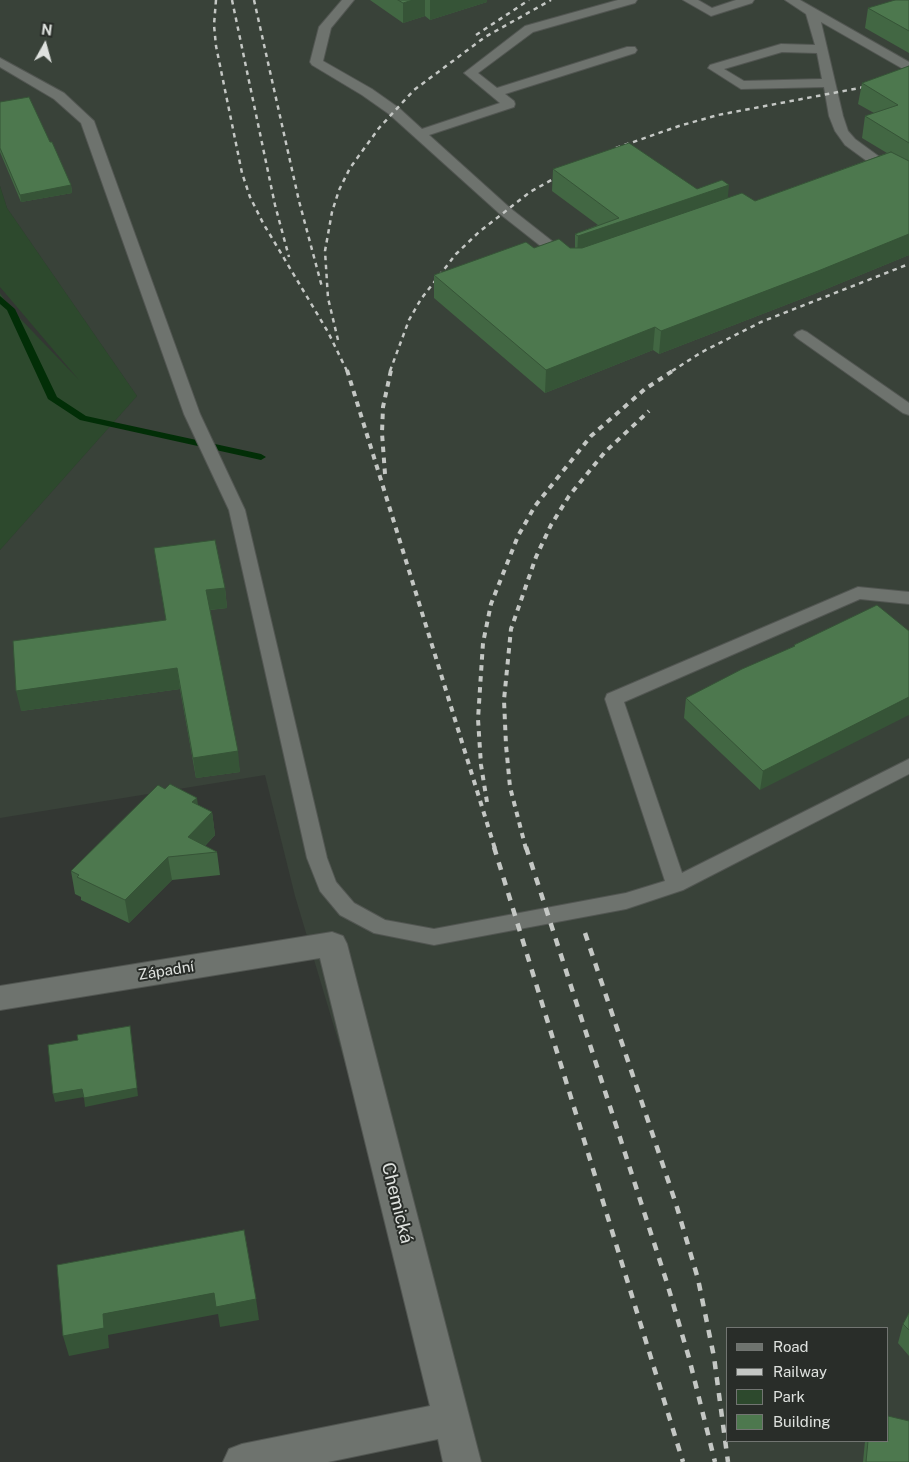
<!DOCTYPE html>
<html>
<head>
<meta charset="utf-8">
<style>
  body { margin:0 }
  #map { position:relative; width:909px; height:1462px; overflow:hidden; background:#333733; font-family:"Public Sans",sans-serif }
  canvas { display:block }
  .legend { position:absolute; left:726px; top:1327px; width:162px; height:115px; box-sizing:border-box; background:#292d29; border:1px solid #727572; margin:0; padding:6px 9px; list-style:none; font-size:15px; color:#dfe2df }
  .legend li { display:flex; align-items:center; gap:10px; height:25px }
  .legend b { width:25px; border:1px solid #727572 }
  .north { position:absolute; left:20px; top:20px; width:50px; height:50px; -webkit-text-stroke:4px #292d29; paint-order:stroke; rotate:7deg; font-size:14px; font-weight:700; line-height:20px; text-align:center; color:#dfe2df }
  .north::after { content:''; display:block; margin:auto; width:18px; height:22px; background:#dfe2df; clip-path:polygon(50% 0,100% 100%,50% 72%,0 100%) }
</style>
</head>
<body>
<div id="map">
<canvas width="909" height="1462"></canvas>
<ul class="legend">
<li><b style="height:6px;background:#6e736e"></b>Road</li>
<li><b style="height:6px;background:#c4c7c4"></b>Railway</li>
<li><b style="height:14px;background:#2d492d"></b>Park</li>
<li><b style="height:14px;background:#4d784e"></b>Building</li>
</ul>
<div class="north">N</div>
</div>
<script>
const ctx = document.querySelector('canvas').getContext('2d');
ctx.lineJoin = 'round';
function fill(path, color) { ctx.fillStyle = color; ctx.fill(path, 'evenodd'); }
const poly = rows => new Path2D(rows.map(r => 'M' + r).join(''));
function stroke(path, color, width, dash) { ctx.strokeStyle = color; ctx.lineWidth = width; ctx.lineCap = dash ? 'butt' : 'round'; ctx.setLineDash(dash || []); ctx.stroke(path); }
function drawText(font, color, halo, rows, align = 'center') {
  ctx.font = font + ' "Public Sans",sans-serif'; ctx.lineWidth = 4; ctx.setLineDash([]); ctx.textBaseline = 'middle'; ctx.strokeStyle = halo; ctx.fillStyle = color; for (const [text, x, y, turn = 0] of rows) {
    ctx.save(); ctx.translate(x, y); ctx.rotate((+turn || 0) * Math.PI / 180); ctx.textAlign = isNaN(turn) ? turn : align; if (halo) ctx.strokeText(text, 0, 0); ctx.fillText(text, 0, 0); ctx.restore();
  }
}
const built = poly([
  [0,0,909,0,909,1462,462,1462,451,1419,295,896,265,775,0,818,0,550,137,396,7,208,0,186],
  [728,1328,888,1328,888,1441,728,1441]
]);
const green = poly([
  [0,186,7,208,137,396,0,550,0,293,11,309,79,380,0,287]
]);
const stream = poly([
  [0,296,15,309,57,397,86,416,261,454,266,457,261,460,80,420,48,399,7,310,0,304,0,296]
]);
const lane = poly([
  [342,0,354,0,331,28,323,61,372,89,399,108,422,129,500,103,464,73,525,26,618,0,637,0,635,3,533,32,478,73,497,88,627,47,635,47,637,50,635,53,505,94,514,101,515,104,514,107,429,135,510,208,571,256,573,259,571,262,561,262,500,214,389,114,362,95,312,65,310,62,319,27,342,0],
  [683,0,698,0,712,8,736,0,754,0,752,3,711,16,683,0],
  [785,0,800,0,909,62,909,71,905,70,821,22,843,116,848,131,855,139,881,158,909,173,909,183,871,164,845,145,835,131,829,116,824,87,741,89,708,68,710,65,781,44,815,45,806,14,785,0],
  [782,52,817,53,822,79,744,81,724,69,782,52],
  [0,58,64,93,94,121,200,414,245,510,327,858,336,882,354,903,385,920,434,929,626,893,665,881,605,699,607,694,858,587,909,592,909,604,860,599,624,702,682,873,909,759,909,774,683,890,626,909,434,945,374,933,340,915,320,891,307,858,229,510,184,414,81,123,54,99,0,67,0,58],
  [802,330,807,332,909,403,909,415,903,413,797,338,794,335,797,332,802,330]
]);
const street = poly([
  [332,932,343,936,347,944,481,1462,443,1462,438,1439,328,1462,223,1462,229,1449,242,1444,430,1406,320,958,0,1010,0,986,332,932]
]);
const railFar2 = poly([
  [216,0,214,25,216,46,242,173,250,197,263,223,328,332,347,371],
  [232,0,275,205,289,257],
  [254,0,299,201,322,287],
  [476,35,529,0],
  [616,148,679,126,718,115,875,85],
  [338,340,328,298,325,251,332,212,339,190,350,168,379,128,414,90,485,37,551,0],
  [390,371,409,320,421,299,456,254,479,232,530,192,564,173],
  [672,371,702,352,761,322,909,264]
]);
const railFar1 = poly([
  [347,370,495,849],
  [385,474,382,433,383,407,391,370],
  [487,802,481,765,478,719,483,643,491,604,518,536,535,506,591,436,645,389,674,370],
  [526,849,510,787,506,745,504,700,511,629,536,557,551,525,569,496,605,452,649,411]
]);
const rail = poly([
  [494,847,683,1462],
  [526,847,667,1283,689,1358,715,1462],
  [585,933,676,1204,698,1279,714,1357,728,1462]
]);
const wall = poly([
  [370,0,487,0,487,2,430,20,425,16,403,23],
  [909,0,909,53,865,28,868,8],
  [909,66,909,255,814,294,659,354,653,350,545,393,434,298,434,275,534,248,575,248,575,234,598,225,552,191,553,169,697,189,728,198,755,201,887,153,862,138,865,116,874,113,858,104,862,83],
  [0,102,71,185,72,193,21,202,0,152],
  [154,548,225,588,227,608,210,610,240,772,196,778,180,689,21,711,166,620],
  [877,605,760,790,684,718,686,698,794,646,794,645],
  [198,805,212,812,215,835,205,846,217,852,220,875,172,880,129,923,81,900,81,897,75,894,71,871],
  [909,1313,909,1356,898,1343,903,1324],
  [865,1441,888,1441,909,1462,863,1462]
]);
const shadedWall = poly([
  [413,0,425,0,425,16,403,23,403,3],
  [430,0,487,0,487,2,430,20],
  [71,185,72,193,21,202,20,195],
  [729,185,727,206,577,258,578,236],
  [909,234,909,255,814,294,659,354,661,331],
  [655,327,653,350,545,393,546,370],
  [225,588,227,608,208,610,206,590],
  [177,668,180,689,21,711,16,691],
  [909,697,909,715,760,790,763,771],
  [238,751,240,772,196,778,193,758],
  [197,798,200,820,192,802],
  [212,812,215,835,197,854,188,837],
  [168,857,172,880,129,923,125,900],
  [130,1026,138,1096,85,1107,84,1098],
  [82,1089,84,1097,55,1102,53,1094],
  [214,1293,256,1299,259,1320,220,1327,218,1314,108,1335,109,1348,69,1356,63,1336,103,1314]
]);
const building = poly([
  [398,0,413,0,403,3,398,0],
  [895,0,909,0,909,31,868,8,895,0],
  [909,66,909,143,865,116,898,105,862,83,909,66],
  [29,97,50,142,52,142,71,185,20,195,0,148,0,102,29,97],
  [629,143,697,189,722,180,729,185,578,236,575,234,619,218,553,169,629,143],
  [891,152,909,161,909,234,818,271,661,331,655,327,546,370,434,275,526,242,534,248,559,239,570,248,582,248,742,193,755,201,891,152],
  [215,540,225,588,206,590,238,751,193,758,177,668,16,691,13,641,166,620,154,548,215,540],
  [877,605,909,631,909,697,763,771,686,698,742,669,795,646,794,645,877,605],
  [170,784,197,798,192,802,212,812,188,837,217,852,168,857,125,900,77,877,79,875,71,871,158,785,165,789,170,784],
  [130,1026,137,1088,84,1098,82,1089,53,1094,48,1045,78,1040,77,1035,130,1026],
  [244,1230,256,1299,216,1307,214,1293,103,1314,104,1328,63,1336,57,1265,244,1230],
  [909,1313,909,1330,903,1324,909,1313],
  [888,1416,909,1421,909,1462,866,1462,868,1441,888,1441,888,1416]
]);
const streetNames = [
  ["Západní",166,971,-9]
];
const nearStreetnames = [
  ["Chemická",397,1203,76]
];
fill(built, '#394239');
fill(green, '#2d492d');
fill(stream, '#022e07');
stroke(lane, '#525652', 2);
stroke(street, '#525652', 2);
fill(lane, '#6e736e');
fill(street, '#6e736e');
stroke(railFar2, '#c4c7c4', 2.5, [4.5, 4.5]);
stroke(railFar1, '#c4c7c4', 4, [5.5, 5.5]);
stroke(rail, '#c4c7c4', 4.5, [8, 8]);
fill(wall, '#426743');
fill(shadedWall, '#365437');
fill(building, '#4d784e');
stroke(building, '#365437', 1);
drawText('15px', '#dfe2df', '#292d29', streetNames);
drawText('18px', '#dfe2df', '#292d29', nearStreetnames);
</script>
</body>
</html>
